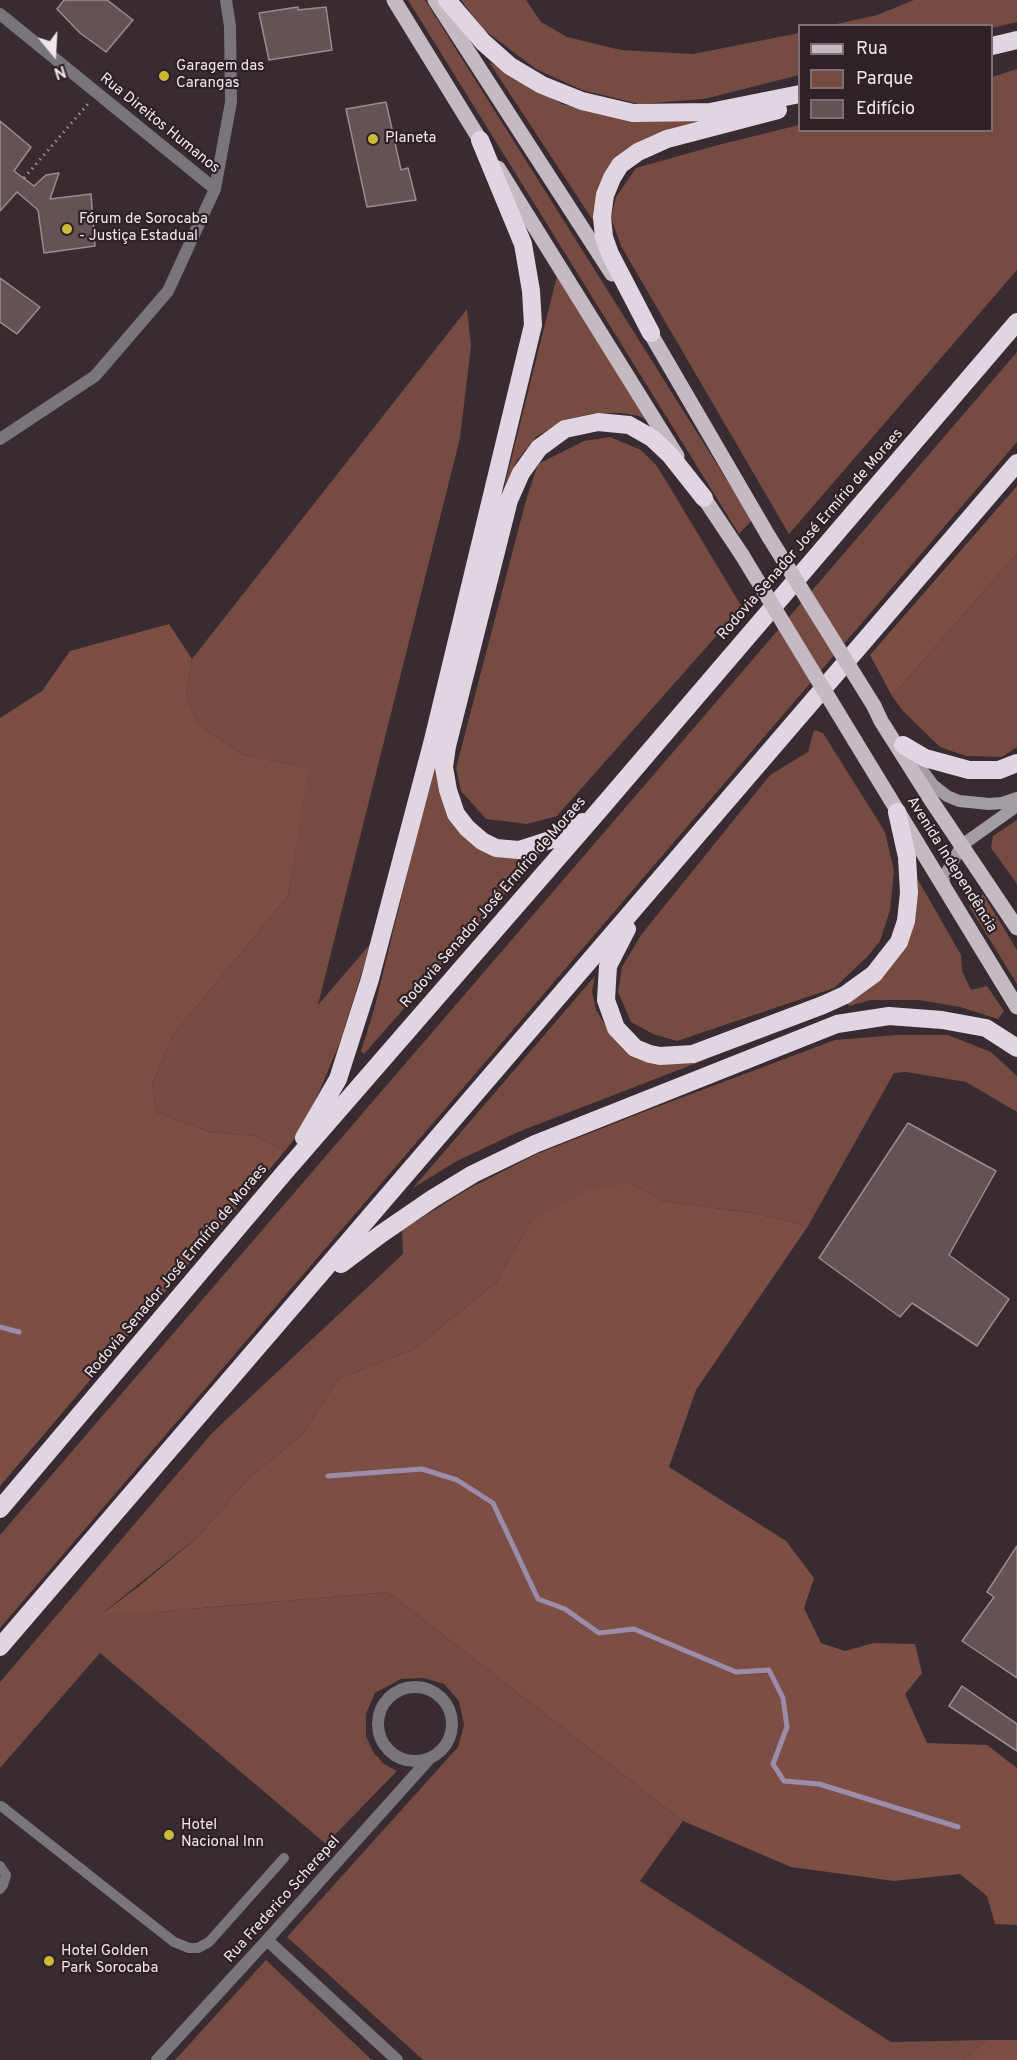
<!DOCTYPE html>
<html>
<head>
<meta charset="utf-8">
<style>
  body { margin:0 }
  #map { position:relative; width:1017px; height:2060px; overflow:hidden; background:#382b31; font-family:Overpass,sans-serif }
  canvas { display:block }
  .legend { position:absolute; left:798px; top:24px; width:195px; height:108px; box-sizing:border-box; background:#2e2127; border:2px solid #7c7075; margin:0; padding:8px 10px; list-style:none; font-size:18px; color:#f0e7eb }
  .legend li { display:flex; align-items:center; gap:12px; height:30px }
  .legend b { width:30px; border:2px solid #7c7075 }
  .north { position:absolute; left:24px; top:24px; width:60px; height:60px; -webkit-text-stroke:4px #2e2127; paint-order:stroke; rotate:162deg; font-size:16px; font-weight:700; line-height:24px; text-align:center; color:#f0e7eb }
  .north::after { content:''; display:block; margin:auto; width:21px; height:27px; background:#f0e7eb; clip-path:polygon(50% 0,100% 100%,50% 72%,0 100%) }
</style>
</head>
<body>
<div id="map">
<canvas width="1017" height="2060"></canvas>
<ul class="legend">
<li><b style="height:8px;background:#c5bac4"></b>Rua</li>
<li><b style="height:16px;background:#764b41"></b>Parque</li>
<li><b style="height:16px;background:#645355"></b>Edifício</li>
</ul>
<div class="north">N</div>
</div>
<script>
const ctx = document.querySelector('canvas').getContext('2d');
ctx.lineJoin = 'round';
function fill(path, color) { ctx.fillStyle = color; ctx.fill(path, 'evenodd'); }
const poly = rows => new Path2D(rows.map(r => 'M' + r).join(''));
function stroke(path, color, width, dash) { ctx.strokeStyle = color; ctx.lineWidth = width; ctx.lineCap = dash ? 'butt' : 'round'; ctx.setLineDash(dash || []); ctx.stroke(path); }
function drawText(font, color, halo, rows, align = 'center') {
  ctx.font = font + ' Overpass,sans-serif'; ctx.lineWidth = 4.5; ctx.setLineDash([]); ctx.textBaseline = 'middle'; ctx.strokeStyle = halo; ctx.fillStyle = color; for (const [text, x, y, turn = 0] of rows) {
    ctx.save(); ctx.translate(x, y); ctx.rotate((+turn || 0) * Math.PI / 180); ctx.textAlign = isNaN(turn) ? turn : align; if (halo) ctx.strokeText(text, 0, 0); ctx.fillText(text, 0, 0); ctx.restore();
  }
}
const green = poly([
  [408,0,425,0,752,520,739,534],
  [461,0,526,0,541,22,567,37,621,50,693,54,799,33,799,75,704,99,639,104,582,90,536,69,483,29],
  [914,0,1017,0,1017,22,992,28,992,26,832,25,877,15],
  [489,62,562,104,603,115,644,121,685,121,721,115,613,162,598,228],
  [1017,69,1017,270,789,534,621,246,611,218,616,197,636,168,718,145,799,125,800,130,992,130,992,77],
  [557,276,655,425,639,416,621,413,594,413,564,420,536,437,516,462,501,500],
  [467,309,471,346,460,438,318,1005,371,943,340,1042,320,1090,299,1133,285,1151,255,1136,210,1132,156,1112,152,1085,172,1036,288,896,308,768,243,755,199,726,186,697,192,659],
  [1017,352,1017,442,0,1628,0,1535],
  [610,437,641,450,657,466,742,607,557,816,527,824,486,819,461,791,456,768,526,500,538,464,584,441],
  [1017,553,1017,747,1002,757,966,756,940,747,903,711,892,696],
  [814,730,823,733,885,832,894,871,890,910,880,941,868,956,834,988,677,1041,653,1034,631,1022,618,992,622,967,641,935,770,775,808,752],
  [437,751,447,811,516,856,541,853,364,1054,361,1051,374,1010],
  [1017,820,1017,884,991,848,993,836],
  [917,878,961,955,962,971,971,990,987,986,1004,1011,998,1019,960,1007,919,1000,871,1000,849,1006,846,1002,873,982],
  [983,894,1017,950,1017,984,969,906],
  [595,976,592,992,596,1010,609,1031,677,1063,707,1059,518,1132,455,1162,413,1188],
  [897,1035,948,1035,991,1052,1017,1076,1017,1112,966,1082,906,1072,894,1073,808,1226,752,1213,662,1201,630,1183,531,1221,496,1283,414,1349,338,1379,303,1434,248,1479,199,1536,104,1612,155,1612,388,1592,683,1821,640,1881,891,2042,986,2040,965,2060,423,2060,287,1937,458,1747,464,1725,459,1701,444,1684,423,1678,401,1679,375,1693,366,1714,366,1736,373,1752,384,1764,397,1771,326,1844,100,1653,0,1768,0,1682,212,1433,403,1254,402,1230,468,1189,537,1154,646,1111,835,1040],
  [266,1960,372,2060,175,2060]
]);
const forest = poly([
  [1017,486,1017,553,892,696,870,655],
  [169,624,192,659,186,697,199,726,243,755,309,768,288,896,172,1036,152,1085,156,1112,210,1132,255,1136,285,1151,0,1486,0,718,42,691,70,651],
  [630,1183,662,1201,752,1213,808,1226,696,1390,669,1467,786,1541,814,1578,804,1608,821,1643,845,1651,874,1643,915,1644,922,1673,905,1694,927,1743,987,1745,1017,1768,1017,1925,995,1924,987,1896,960,1874,894,1881,791,1867,683,1821,388,1592,155,1612,103,1613,138,1587,199,1536,248,1479,303,1434,338,1379,414,1349,496,1283,531,1221,588,1190],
  [986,2040,1017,2040,1017,2060,965,2060]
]);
const stream = poly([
  [0,1327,19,1332],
  [328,1476,422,1469,457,1480,493,1503,538,1599,565,1609,599,1633,634,1629,736,1672,769,1670,783,1698,787,1727,773,1764,784,1781,819,1784,958,1827]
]);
const building = poly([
  [64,0,107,0,133,20,106,52,80,33,57,9,64,0],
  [298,7,298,10,326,7,332,50,269,60,259,13,298,7],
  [386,102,401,170,408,168,416,200,367,207,346,109,386,102],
  [0,121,31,147,14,171,34,186,46,175,59,173,50,199,91,194,95,246,44,253,38,210,17,192,0,211,0,121],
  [0,278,40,307,17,334,0,322,0,278],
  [908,1123,996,1171,949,1255,1009,1299,977,1346,912,1303,900,1317,819,1258,908,1123],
  [1017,1546,1017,1678,962,1641,994,1597,987,1592,1017,1546],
  [962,1686,1017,1724,1017,1751,949,1706,962,1686]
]);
const path = poly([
  [24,178,88,104]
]);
const lane = poly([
  [1,1806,174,1942,189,1948,198,1948,209,1942,284,1858],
  [0,1866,6,1875,3,1885,0,1889]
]);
const street = poly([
  [0,14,215,189],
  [0,439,95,376,168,291,215,189,231,102,230,26,226,0],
  '378 1724a37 37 0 1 1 74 0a37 37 0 1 1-74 0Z',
  [267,1940,397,2060],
  [157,2060,267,1940,430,1758]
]);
const secondary = poly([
  [909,752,933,785,947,796,959,801,989,804,1002,803,1017,798],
  [945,886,943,879,962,845,1017,806]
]);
const primary = poly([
  [394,0,485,148],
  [435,0,612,274],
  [498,168,677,456],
  [645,324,769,537],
  [698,489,742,555],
  [874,706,881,721,931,800,1017,928],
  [855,741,1017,1007]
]);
const highway = poly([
  [447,0,483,42,510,66,542,85,582,101,633,113,710,112,800,94],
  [992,46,1017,40],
  [651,333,610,254,604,237,602,217,605,195,612,178,620,165,638,152,667,139,778,110],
  [903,745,925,758,969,770,999,770,1017,763],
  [583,822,550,840,519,850,496,848,482,841,467,828,456,814,448,790,444,767,447,746,509,500,521,473,539,448,565,429,598,422,629,425,652,438,670,455,704,498],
  [627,929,608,966,606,1000,616,1028,635,1048,650,1054,660,1056,693,1054,823,1005,845,995,874,974,899,942,906,921,909,893,907,857,897,812],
  [304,1138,338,1079,370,979,433,740,533,325,531,291,523,244,480,140],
  [341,1264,381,1234,432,1199,473,1174,535,1144,837,1024,889,1016,942,1020,986,1028,1017,1048],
  [0,1509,284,1173,595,815,1017,322],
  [0,1647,1017,463]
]);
const primaryBridge = poly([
  [769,537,874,706],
  [742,555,855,741]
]);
const markers = [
  [164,76,6,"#ccb938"],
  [373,139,6,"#ccb938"],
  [67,229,6,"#ccb938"],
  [169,1835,6,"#ccb938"],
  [49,1961,6,"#ccb938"]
];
const poiNames = [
  ["Garagem das",176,67],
  ["Carangas",176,84],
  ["Planeta",385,139],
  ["Fórum de Sorocaba",79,220],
  ["- Justiça Estadual",79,237],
  ["Hotel",181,1826],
  ["Nacional Inn",181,1843],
  ["Hotel Golden",61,1952],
  ["Park Sorocaba",61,1969]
];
const streetNames = [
  ["Rua Direitos Humanos",159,124,39],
  ["Rodovia Senador José Ermírio de Moraes",811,535,-49],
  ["Avenida Independência",951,865,58],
  ["Rodovia Senador José Ermírio de Moraes",494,903,-49],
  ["Rodovia Senador José Ermírio de Moraes",177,1272,-50],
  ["Rua Frederico Scherepel",283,1900,-48]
];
fill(green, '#764b41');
fill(forest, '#7c4e44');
stroke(stream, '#9b8ca9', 5);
fill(building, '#645355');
stroke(building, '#9e8b8d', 1.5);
stroke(path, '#9d9297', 3, [1.5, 4.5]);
stroke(lane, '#7a757a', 10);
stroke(street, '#7a757a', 12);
stroke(secondary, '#a49ca4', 12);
stroke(primary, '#c5bac4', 15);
stroke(highway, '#e2d5e2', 18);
stroke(primaryBridge, '#c5bac4', 15);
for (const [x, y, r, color] of markers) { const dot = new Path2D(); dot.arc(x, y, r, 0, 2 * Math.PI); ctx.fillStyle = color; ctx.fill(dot); stroke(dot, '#2e2127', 2); }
drawText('15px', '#f0e7eb', '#2e2127', poiNames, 'left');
drawText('15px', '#f0e7eb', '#2e2127', streetNames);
</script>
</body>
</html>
